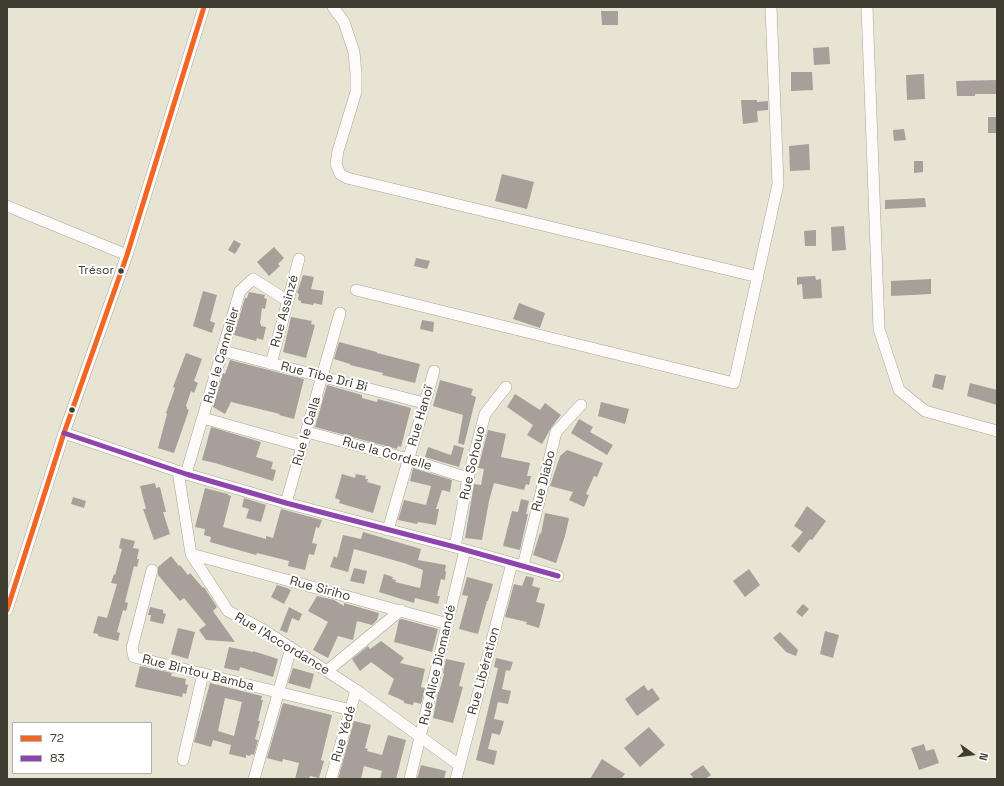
<!DOCTYPE html>
<html>
<head>
<meta charset="utf-8">
<style>
  body { margin:0 }
  #map { position:relative; width:1004px; height:786px; overflow:hidden; background:#e8e4d4; font-family:"Space Grotesk",sans-serif }
  canvas { display:block }
  .frame { position:absolute; inset:0; border:8px solid #3f3c31; pointer-events:none }
  .legend { position:absolute; left:12px; top:722px; width:140px; height:52px; box-sizing:border-box; background:#fff; border:1px solid #b2b1ad; margin:0; padding:5px 7px; list-style:none; font-size:12px; color:#3f3c31 }
  .legend li { display:flex; align-items:center; gap:8px; height:20px }
  .legend b { width:20px; border:1px solid #b2b1ad }
  .north { position:absolute; left:952px; top:734px; width:40px; height:40px; -webkit-text-stroke:3px #fff; paint-order:stroke; rotate:104deg; font-size:11px; font-weight:700; line-height:16px; text-align:center; color:#3f3c31 }
  .north::after { content:''; display:block; margin:auto; width:14px; height:18px; background:#3f3c31; clip-path:polygon(50% 0,100% 100%,50% 72%,0 100%) }
</style>
</head>
<body>
<div id="map">
<canvas width="1004" height="786"></canvas>
<div class="frame"></div>
<ul class="legend">
<li><b style="height:5px;background:#f26522"></b>72</li>
<li><b style="height:5px;background:#8e44ad"></b>83</li>
</ul>
<div class="north">N</div>
</div>
<script>
const ctx = document.querySelector('canvas').getContext('2d');
ctx.lineJoin = 'round';
function fill(path, color) { ctx.fillStyle = color; ctx.fill(path, 'evenodd'); }
const poly = rows => new Path2D(rows.map(r => 'M' + r).join(''));
function stroke(path, color, width, dash) { ctx.strokeStyle = color; ctx.lineWidth = width; ctx.lineCap = dash ? 'butt' : 'round'; ctx.setLineDash(dash || []); ctx.stroke(path); }
function drawText(font, color, halo, rows, align = 'center') {
  ctx.font = font + ' "Space Grotesk",sans-serif'; ctx.lineWidth = 4; ctx.setLineDash([]); ctx.textBaseline = 'middle'; ctx.strokeStyle = halo; ctx.fillStyle = color; for (const [text, x, y, turn = 0] of rows) {
    ctx.save(); ctx.translate(x, y); ctx.rotate((+turn || 0) * Math.PI / 180); ctx.textAlign = isNaN(turn) ? turn : align; if (halo) ctx.strokeText(text, 0, 0); ctx.fillText(text, 0, 0); ctx.restore();
  }
}
const building = poly([
  [601,11,618,11,618,25,602,25],
  [829,47,830,64,814,65,813,48],
  [791,72,812,72,813,90,791,91],
  [924,74,925,99,907,100,906,75],
  [997,80,997,94,975,94,975,96,957,96,956,81],
  [741,100,757,100,757,102,768,101,768,110,757,111,758,122,743,124],
  [988,117,997,117,997,133,988,133],
  [904,129,906,140,894,141,893,130],
  [809,144,810,170,790,171,789,146],
  [914,161,923,161,923,172,914,173],
  [502,174,534,182,527,209,495,201],
  [925,198,926,207,885,209,885,200],
  [844,226,846,250,832,251,831,227],
  [816,230,816,246,805,246,804,231],
  [234,240,241,244,235,254,228,250],
  [274,247,284,258,278,264,280,266,269,276,257,262],
  [416,258,430,261,427,269,414,266],
  [303,275,314,277,311,289,324,291,322,305,314,303,313,305,301,303,301,301,298,300,299,294,297,293],
  [815,276,816,280,821,279,822,298,803,299,802,284,797,285,797,277],
  [931,279,931,294,891,296,891,281],
  [203,291,217,295,210,321,215,323,212,333,193,326],
  [249,292,265,295,264,298,267,299,265,309,262,308,260,324,261,324,261,326,266,327,263,340,257,338,256,341,234,335,245,298,247,298],
  [519,303,545,313,540,328,513,319],
  [291,317,312,321,311,324,315,325,306,358,283,352],
  [422,320,434,322,433,332,420,329],
  [339,342,377,352,377,353,420,364,415,383,382,375,383,373,350,365,350,364,334,359],
  [186,353,202,359,194,381,198,383,194,393,191,391,186,406,187,407,187,409,189,410,174,453,158,448,167,414,166,413,175,388,173,387],
  [230,360,304,379,294,419,279,415,280,414,231,402,225,414,213,407,223,373,225,374],
  [935,374,946,376,943,390,932,387],
  [440,380,473,389,471,395,476,397,464,445,458,443,463,415,433,406],
  [970,383,997,390,997,405,967,396],
  [327,385,362,395,362,398,377,402,378,399,411,408,401,447,398,446,397,449,315,427],
  [515,394,540,410,545,403,561,415,551,428,542,444,527,435,533,425,507,407],
  [601,402,629,409,625,424,598,416],
  [579,419,593,427,590,432,613,445,607,455,571,433],
  [211,427,261,442,256,457,273,462,271,469,276,470,273,481,215,463,202,460],
  [488,430,506,434,501,457,530,463,527,476,531,476,529,485,526,484,524,490,494,483,489,501,482,540,465,538,474,484,481,485,484,469,478,468],
  [454,445,464,448,459,467,425,457,428,447,451,455],
  [567,450,603,463,597,477,594,476,586,494,589,495,584,507,569,500,573,492,550,486,560,456],
  [413,468,452,480,450,492,442,490,436,509,439,509,436,525,418,522,417,524,398,520,404,500,426,505,431,486,410,481],
  [342,474,355,478,356,474,366,476,365,479,368,479,367,482,381,486,373,513,339,503,340,500,335,498],
  [155,483,156,488,160,487,166,512,163,512,170,534,154,540,143,509,146,509,140,486],
  [205,488,228,494,228,495,231,496,223,527,234,530,266,539,266,536,273,538,281,509,322,520,319,528,316,527,312,543,317,544,314,555,309,554,305,570,288,566,289,561,257,553,256,555,210,542,211,537,204,535,205,529,195,527],
  [73,497,86,501,84,508,71,504],
  [244,498,266,505,261,522,246,518,249,509,242,507],
  [521,499,529,501,526,514,528,514,520,550,503,546,512,511,518,512],
  [807,506,826,521,812,540,810,539,799,553,791,546,803,532,794,526],
  [545,513,569,518,565,536,556,563,533,555,540,533,541,534],
  [363,532,421,549,418,560,446,565,445,571,446,572,445,580,441,579,437,596,440,596,438,604,415,598,414,603,379,592,384,574,393,577,392,579,396,580,395,582,420,588,423,570,404,563,354,549,348,572,330,567,334,556,337,558,343,535,361,539],
  [121,538,135,541,133,548,139,549,137,559,139,559,137,567,134,566,125,602,128,603,126,611,123,610,117,632,120,633,118,641,98,636,98,634,93,633,98,616,107,618,117,584,111,583,114,574,115,575,122,549,119,548],
  [171,556,179,566,180,565,188,575,190,573,203,588,204,587,217,607,213,611,235,642,206,640,199,630,206,625,184,598,180,601,158,575,158,567],
  [354,568,367,571,364,584,350,581],
  [749,569,760,585,745,597,733,581],
  [526,576,534,578,532,586,540,588,536,602,545,604,539,628,526,624,527,622,505,617,514,584,522,586],
  [467,577,493,584,488,601,487,601,478,634,459,629,468,596,462,595],
  [277,585,287,588,291,590,284,604,271,597],
  [317,596,334,600,344,606,344,603,379,613,377,620,372,625,357,621,353,640,338,636,328,658,313,650,328,622,308,611],
  [803,604,809,609,802,617,796,612],
  [150,607,163,610,163,613,166,614,163,624,150,621,151,615,148,615],
  [289,607,302,614,299,621,292,618,287,633,280,630],
  [402,619,438,629,432,652,394,642,399,620],
  [178,628,195,632,188,659,171,654],
  [825,631,839,635,833,658,820,654],
  [780,632,798,650,796,656,786,652,773,638],
  [381,641,404,658,400,663,425,669,421,687,425,688,421,704,414,702,413,705,404,703,404,701,388,694,394,679,371,662,360,671,352,659,368,646,370,649],
  [229,647,253,652,253,651,278,659,273,677,240,667,239,671,224,668],
  [496,658,513,662,510,671,506,670,502,689,511,691,508,704,498,702,494,719,504,721,500,735,492,733,488,749,497,751,494,765,476,760,498,668,494,667],
  [446,659,465,663,459,686,463,687,453,723,433,718,438,692,439,692,444,674,443,673],
  [140,666,172,673,171,676,186,679,185,684,188,685,186,694,183,693,182,697,135,687],
  [293,668,314,674,310,689,288,683],
  [210,683,262,696,261,700,263,700,258,721,260,721,255,739,258,740,254,755,251,754,250,756,246,755,246,758,229,754,231,745,213,740,211,747,194,742],
  [225,698,242,702,234,736,218,731],
  [644,685,648,691,652,688,660,699,637,716,625,699],
  [283,703,332,715,321,760,324,761,319,778,310,776,309,779,295,779,299,763,283,759,282,762,267,758],
  [354,721,371,725,365,748,368,749,367,751,382,755,388,735,406,740,396,779,380,779,382,771,364,766,361,779,338,779],
  [649,727,665,745,640,767,624,748],
  [924,744,926,751,934,749,939,763,919,770,911,748],
  [602,759,625,774,621,779,590,779],
  [421,765,446,771,444,779,417,779],
  [703,765,711,775,705,779,694,779,690,774]
]);
const minor = poly([
  [333,7,344,22,354,52,356,74,356,92,338,151,336,164,340,174,347,178,758,277],
  [867,7,879,329,899,390,925,411,997,431],
  [7,206,127,255],
  [356,290,734,383,778,184,771,7],
  [223,351,424,403],
  [271,364,299,259],
  [203,418,302,446],
  [307,432,408,459,468,478],
  [64,433,186,474,286,503,455,547,558,576],
  [178,471,191,554,228,611,262,629,356,690,459,765],
  [186,474,240,291,253,279,288,301],
  [286,503,340,313],
  [388,530,434,371],
  [455,547,468,478,485,414,506,387],
  [191,554,448,624],
  [523,566,556,432,581,405],
  [152,570,132,648,134,657,351,710],
  [7,610,64,433,127,255,204,7],
  [327,671,401,610],
  [183,760,203,674],
  [254,779,291,648],
  [331,779,356,690],
  [410,779,465,550],
  [456,779,512,563]
]);
const bus1 = poly([
  [7,610,64,433,127,255,204,7]
]);
const bus2 = poly([
  [64,433,186,474,286,503,455,547,558,576]
]);
const markers = [
  [121,271,3.5,"#3f3c31"],
  [72,410,3.5,"#3f3c31"]
];
const busNames = [
  ["Trésor",114,271]
];
const streetNames = [
  ["Rue Assinzé",285,311,-75],
  ["Rue le Cannelier",222,355,-74],
  ["Rue Tibe Dri Bi",324,377,14],
  ["Rue Hanoï",421,416,-74],
  ["Rue le Calla",307,431,-74],
  ["Rue la Cordelle",387,454,16],
  ["Rue Sohouo",473,463,-77],
  ["Rue Diabo",544,481,-76],
  ["Rue Siriho",320,589,15],
  ["Rue l'Accordance",282,644,31],
  ["Rue Alice Diomandé",438,665,-77],
  ["Rue Libération",484,671,-75],
  ["Rue Bintou Bamba",198,673,14],
  ["Rue Yédé",344,734,-74]
];
fill(building, '#a69f9a');
stroke(minor, '#a7a498', 12);
stroke(minor, '#fcfbf9', 11);
stroke(bus1, '#f26522', 5);
stroke(bus2, '#8e44ad', 5);
for (const [x, y, r, color] of markers) { const dot = new Path2D(); dot.arc(x, y, r, 0, 2 * Math.PI); ctx.fillStyle = color; ctx.fill(dot); stroke(dot, '#fff', 1.5); }
drawText('12px', '#3f3c31', '#fff', busNames, 'right');
drawText('13px', '#3f3c31', '#fff', streetNames);
</script>
</body>
</html>
